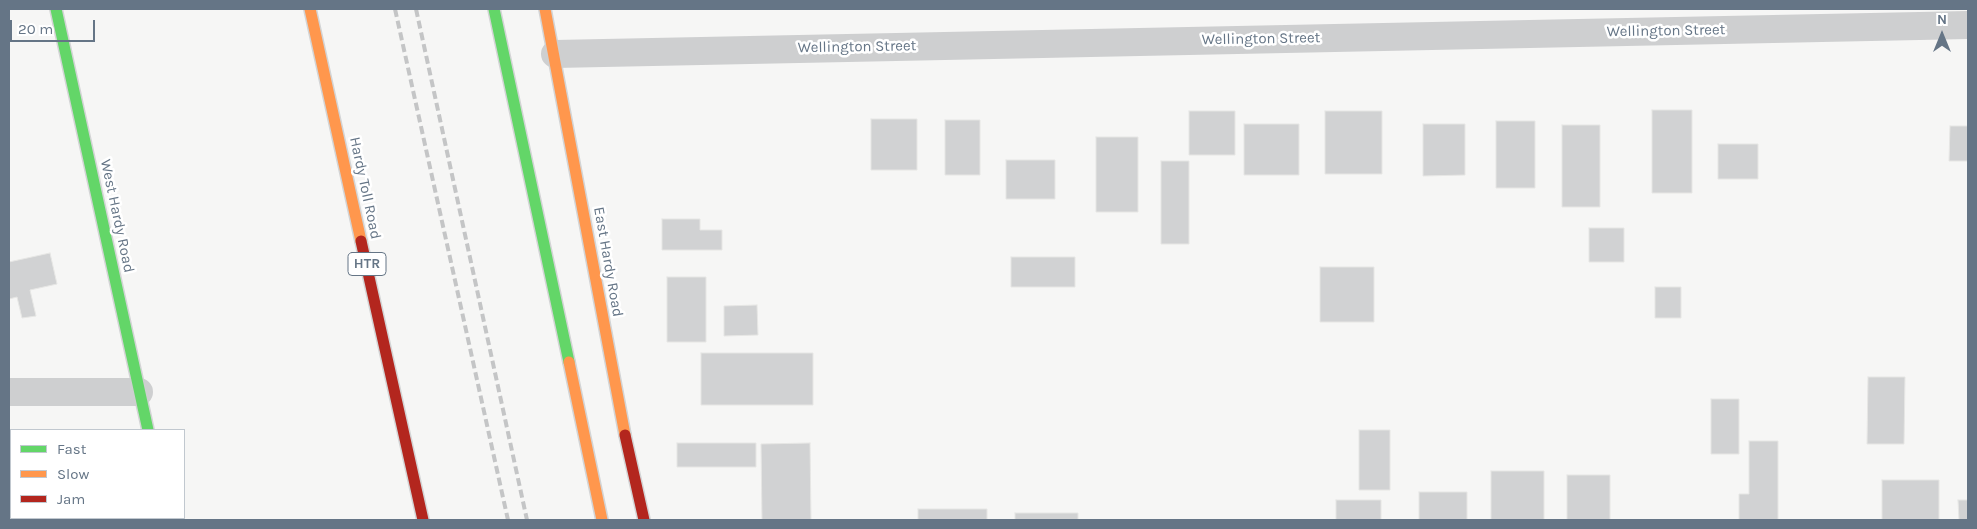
<!DOCTYPE html>
<html>
<head>
<meta charset="utf-8">
<style>
  body { margin:0 }
  #map { position:relative; width:1977px; height:529px; overflow:hidden; background:#f6f6f5; font-family:Karla,sans-serif }
  canvas { display:block }
  .frame { position:absolute; inset:0; border:10px solid #657586; pointer-events:none }
  .legend { position:absolute; left:10px; top:429px; width:175px; height:90px; box-sizing:border-box; background:#fff; border:1px solid #c1c8cf; margin:0; padding:6px 9px; list-style:none; font-size:15px; color:#657586 }
  .legend li { display:flex; align-items:center; gap:10px; height:25px }
  .legend b { width:25px; border:1px solid #c1c8cf }
  .north { position:absolute; left:1917px; top:10px; width:50px; height:50px; -webkit-text-stroke:4px #fff; paint-order:stroke; rotate:0deg; font-size:14px; font-weight:700; line-height:20px; text-align:center; color:#657586 }
  .north::after { content:''; display:block; margin:auto; width:18px; height:22px; background:#657586; clip-path:polygon(50% 0,100% 100%,50% 72%,0 100%) }
  .scale { position:absolute; left:10px; top:20px; width:85px; height:22px; box-sizing:border-box; border:2px solid #657586; border-top:0; padding-left:6px; font-size:15px; line-height:18px; white-space:nowrap; color:#657586; -webkit-text-stroke:4px #fff; paint-order:stroke }
</style>
</head>
<body>
<div id="map">
<canvas width="1977" height="529"></canvas>
<div class="frame"></div>
<ul class="legend">
<li><b style="height:6px;background:#63d668"></b>Fast</li>
<li><b style="height:6px;background:#ff974d"></b>Slow</li>
<li><b style="height:6px;background:#b3261e"></b>Jam</li>
</ul>
<div class="north">N</div>
<div class="scale">20 m</div>
</div>
<script>
const ctx = document.querySelector('canvas').getContext('2d');
ctx.lineJoin = 'round';
function fill(path, color) { ctx.fillStyle = color; ctx.fill(path, 'evenodd'); }
const poly = rows => new Path2D(rows.map(r => 'M' + r).join(''));
function stroke(path, color, width, dash) { ctx.strokeStyle = color; ctx.lineWidth = width; ctx.lineCap = dash ? 'butt' : 'round'; ctx.setLineDash(dash || []); ctx.stroke(path); }
function drawText(font, color, halo, rows, align = 'center') {
  ctx.font = font + ' Karla,sans-serif'; ctx.lineWidth = 5; ctx.setLineDash([]); ctx.textBaseline = 'middle'; ctx.strokeStyle = halo; ctx.fillStyle = color; for (const [text, x, y, turn = 0] of rows) {
    ctx.save(); ctx.translate(x, y); ctx.rotate((+turn || 0) * Math.PI / 180); ctx.textAlign = isNaN(turn) ? turn : align; if (halo) ctx.strokeText(text, 0, 0); ctx.fillText(text, 0, 0); ctx.restore();
  }
}
const building = poly([
  [1652,110,1692,110,1692,193,1652,193,1652,110],
  [1189,111,1235,111,1235,155,1189,155,1189,111],
  [1325,111,1382,111,1382,174,1325,174,1325,111],
  [871,119,917,119,917,170,871,170,871,119],
  [945,120,980,120,980,175,945,175,945,120],
  [1496,121,1535,121,1535,188,1496,188,1496,121],
  [1244,124,1299,124,1299,175,1244,175,1244,124],
  [1423,124,1465,124,1465,175,1423,176,1423,124],
  [1562,125,1600,125,1600,207,1562,207,1562,125],
  [1950,126,1968,126,1968,161,1949,161,1950,126],
  [1096,137,1138,137,1138,212,1096,212,1096,137],
  [1718,144,1758,144,1758,179,1718,179,1718,144],
  [1006,160,1055,160,1055,199,1006,199,1006,160],
  [1161,161,1189,161,1189,244,1161,244,1161,161],
  [662,219,700,219,700,230,722,230,722,250,662,250,662,219],
  [1589,228,1624,228,1624,262,1589,262,1589,228],
  [50,253,57,284,30,290,36,316,22,318,17,297,9,299,9,262,50,253],
  [1011,257,1075,257,1075,287,1011,287,1011,257],
  [1320,267,1374,267,1374,322,1320,322,1320,267],
  [667,277,706,277,706,342,667,342,667,277],
  [1655,287,1681,287,1681,318,1655,318,1655,287],
  [757,305,758,335,724,336,724,306,757,305],
  [701,353,813,353,813,405,701,405,701,353],
  [1868,377,1905,377,1904,444,1867,444,1868,377],
  [1711,399,1739,399,1739,454,1711,454,1711,399],
  [1359,430,1390,430,1390,490,1359,490,1359,430],
  [1749,441,1778,441,1778,520,1739,520,1739,494,1749,494,1749,441],
  [677,443,756,443,756,467,677,467,677,443],
  [810,443,811,520,762,520,761,444,810,443],
  [1491,471,1544,471,1544,520,1491,520,1491,471],
  [1567,475,1610,475,1610,520,1567,520,1567,475],
  [1882,480,1939,480,1939,520,1882,520,1882,480],
  [1419,492,1467,492,1467,520,1419,520,1419,492],
  [1336,500,1381,500,1381,520,1336,520,1336,500],
  [1958,500,1968,500,1968,520,1959,520,1958,500],
  [918,509,987,509,987,520,918,520,918,509],
  [1015,513,1078,513,1078,520,1015,520,1015,513]
]);
const street = poly([
  [555,54,1968,25],
  [9,392,139,392]
]);
const fast = poly([
  [56,9,148,430],
  [494,9,569,362],
  [168,518,168,520]
]);
const slow = poly([
  [310,9,361,241],
  [545,9,625,435],
  [569,362,602,520]
]);
const jam = poly([
  [361,241,423,520],
  [625,435,644,520]
]);
const rail = poly([
  [395,9,508,520],
  [416,9,527,520]
]);
const shields = [
  [367,264,38]
];
const shieldNames = [
  ["HTR",367,264]
];
const streetNames = [
  ["Wellington Street",1666,31,-1],
  ["Wellington Street",1261,39,-1],
  ["Wellington Street",857,47,-1],
  ["Hardy Toll Road",365,188,78],
  ["West Hardy Road",117,216,78],
  ["East Hardy Road",608,262,80]
];
fill(building, '#d1d2d3');
stroke(building, '#e6e6e4', 1);
stroke(fast, '#d3d4d5', 14);
stroke(slow, '#d3d4d5', 14);
stroke(jam, '#d3d4d5', 14);
stroke(street, '#cecfd0', 28);
stroke(fast, '#63d668', 11);
stroke(slow, '#ff974d', 11);
stroke(jam, '#b3261e', 11);
stroke(rail, '#c4c5c6', 4, [8, 4]);
for (const [x, y, w] of shields) { const box = new Path2D(); box.roundRect(x - w / 2, y - 11.5, w, 23, 4); ctx.fillStyle = '#fff'; ctx.fill(box); stroke(box, '#657586', 1); }
drawText('bold 14px', '#657586', null, shieldNames);
drawText('15px', '#657586', '#fff', streetNames);
</script>
</body>
</html>
